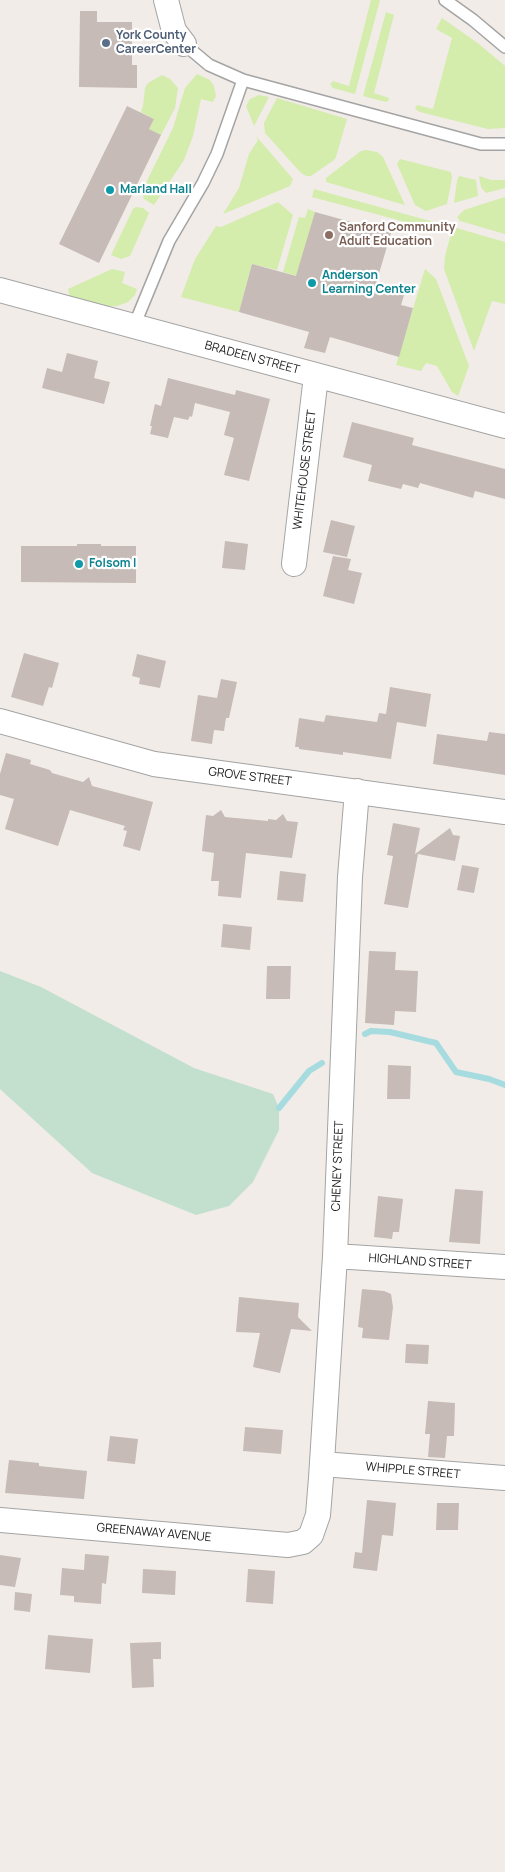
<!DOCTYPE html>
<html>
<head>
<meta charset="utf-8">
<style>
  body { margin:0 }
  canvas { display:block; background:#f1ece7 }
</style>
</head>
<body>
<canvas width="505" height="1872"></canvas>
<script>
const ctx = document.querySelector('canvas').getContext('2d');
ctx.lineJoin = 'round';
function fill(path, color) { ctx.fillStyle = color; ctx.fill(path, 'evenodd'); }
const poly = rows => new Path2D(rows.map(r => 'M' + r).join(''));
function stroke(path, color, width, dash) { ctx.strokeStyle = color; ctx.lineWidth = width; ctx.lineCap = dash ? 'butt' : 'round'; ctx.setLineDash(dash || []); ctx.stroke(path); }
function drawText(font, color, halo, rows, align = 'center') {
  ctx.font = font + ' Manrope,sans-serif'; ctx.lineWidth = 4.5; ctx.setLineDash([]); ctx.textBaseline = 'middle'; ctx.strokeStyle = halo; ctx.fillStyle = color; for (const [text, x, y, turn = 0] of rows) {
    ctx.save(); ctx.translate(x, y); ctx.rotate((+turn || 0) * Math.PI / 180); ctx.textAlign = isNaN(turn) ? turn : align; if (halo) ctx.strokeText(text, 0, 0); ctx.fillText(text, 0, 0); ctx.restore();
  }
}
const grass = poly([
  [371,0,380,0,355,94,333,88,330,84,333,81,349,86],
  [386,12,394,15,374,93,389,98,389,100,386,102,363,96],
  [442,18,479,44,505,66,505,128,488,129,420,112,415,109,417,105,433,109,452,38,436,29],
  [197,74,210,80,214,86,216,96,213,102,201,99,193,136,184,160,154,205,144,199,142,191,173,128,185,88],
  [162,75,170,79,178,88,175,108,161,135,149,129,154,119,141,112,143,106,145,88,148,83],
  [259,95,269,97,254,126,246,106,250,99],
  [277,98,347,119,336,157,334,160,311,176,306,176,300,172,265,133,264,123],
  [256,136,293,179,290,186,223,214,239,188,249,154,258,140],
  [366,150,377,152,383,157,405,205,326,182,326,178,361,151],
  [400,159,451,172,452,178,447,204,426,211,415,205,397,164],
  [459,176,476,180,478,196,454,203,457,181],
  [479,176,491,180,505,180,505,188,486,193,481,187],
  [314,189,441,224,439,231,312,197],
  [505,197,505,234,460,221,457,217,464,210],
  [278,202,293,215,277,270,252,264,239,312,181,297,195,259,216,226,221,227],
  [136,207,143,208,149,213,130,256,121,259,111,255,133,209],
  [308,209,315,212,297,276,283,272,299,217,305,218],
  [453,227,505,242,505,304,492,301,474,351,444,269,445,256],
  [112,269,125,272,122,283,137,289,135,295,128,302,117,306,109,306,71,297,69,294,68,289],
  [425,269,436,279,469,366,458,396,452,392,437,366,426,363,421,371,396,365]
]);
const wetland = poly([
  [0,971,41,987,194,1068,273,1094,279,1108,279,1130,253,1182,229,1206,196,1215,92,1173,0,1089]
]);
const stream = poly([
  [365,1034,371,1031,390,1032,436,1043,456,1072,489,1079,505,1085],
  [279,1108,309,1071,322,1063]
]);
const building = poly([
  [80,11,97,11,97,22,132,22,132,65,137,65,137,88,79,87],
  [127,106,154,119,149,129,161,135,99,263,59,244],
  [315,212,391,233,375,287,404,295,401,305,413,308,399,357,330,337,325,353,304,348,309,332,239,312,252,264,296,276],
  [67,353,98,361,94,378,110,382,104,404,42,388,47,368,62,372],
  [168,378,235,395,236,390,270,399,249,481,224,475,234,438,224,435,230,412,195,403,192,417,190,416,188,420,174,417,168,438,150,434,152,426,150,426,155,404,161,406],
  [352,422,414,438,412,445,505,469,505,499,475,491,473,498,420,483,418,488,403,484,401,489,368,481,372,465,343,457],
  [331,520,355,526,347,557,323,552],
  [225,541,248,544,245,570,222,568],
  [77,544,101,544,101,546,136,546,136,583,21,582,21,546,77,546],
  [333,556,351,559,348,570,362,573,354,604,323,596],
  [24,653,59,663,52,688,49,687,43,706,11,697],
  [137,654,166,661,160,688,139,684,140,678,132,676],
  [221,679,237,682,229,718,226,718,224,731,214,730,212,744,191,741,198,695,217,698],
  [390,687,431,694,426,727,397,722,391,759,343,752,343,755,299,749,299,747,295,747,299,718,324,722,326,715,377,722,379,713,386,714],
  [489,732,505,734,505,775,433,764,437,734,487,741],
  [6,753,31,760,30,764,50,770,52,773,83,782,89,777,92,786,153,802,140,851,123,846,127,831,123,830,125,826,70,810,58,846,5,829,14,799,0,795,0,774],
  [221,810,225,817,268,821,268,819,276,820,283,814,287,821,298,822,292,858,246,853,241,898,218,896,219,881,211,881,214,853,202,851,206,815,213,816],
  [393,823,420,828,415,854,450,828,453,835,460,836,455,861,418,854,408,908,384,904,393,856,387,855],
  [462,865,479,868,474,893,457,890],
  [280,871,306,874,303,902,277,900],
  [223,924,252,927,250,950,221,947],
  [369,951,396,952,395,970,418,971,416,1012,395,1011,394,1025,365,1023],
  [267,966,291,966,290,999,266,999],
  [388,1065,411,1066,410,1099,387,1099],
  [455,1189,483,1191,480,1244,449,1242],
  [378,1196,403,1199,399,1232,393,1232,392,1239,374,1237],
  [362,1289,384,1291,391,1294,393,1307,389,1340,362,1338,363,1328,358,1327],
  [239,1297,299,1303,298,1317,312,1331,291,1329,280,1373,253,1367,260,1333,236,1332],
  [406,1344,429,1345,428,1364,405,1363],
  [428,1401,455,1403,454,1436,447,1436,445,1458,428,1457,430,1434,425,1434],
  [245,1427,283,1430,281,1454,243,1451],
  [110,1436,138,1439,135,1464,107,1461],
  [9,1460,39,1463,39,1466,87,1471,84,1499,5,1493],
  [367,1500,396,1503,393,1536,382,1535,377,1571,353,1568,355,1552,362,1553],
  [437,1503,459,1503,458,1530,436,1530],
  [85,1554,109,1556,106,1584,102,1583,101,1604,74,1602,74,1596,60,1595,62,1568,84,1570],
  [0,1555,21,1558,15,1587,0,1585],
  [143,1569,176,1571,175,1595,142,1593],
  [248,1569,275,1571,273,1604,246,1602],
  [15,1592,32,1594,30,1612,14,1610],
  [48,1635,93,1639,90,1673,45,1669],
  [161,1642,161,1659,153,1659,154,1687,132,1688,130,1643]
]);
const lane = poly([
  [445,0,473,20,505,47],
  [243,80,481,144,505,144],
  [134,326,169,241,203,183,217,154,243,80,209,65,184,44]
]);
const street = poly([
  [166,0,174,31,184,44],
  [0,290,505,426],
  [294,564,316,376],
  [0,721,154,764,505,812],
  [335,1256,505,1267],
  [322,1464,505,1478],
  [0,1520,288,1545,303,1542,311,1535,318,1515,321,1478,335,1256,350,877,357,791]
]);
const markers = [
  [106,43,5,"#5c6f8a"],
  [110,190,5,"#0f9aa8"],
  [329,235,5,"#8d6e63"],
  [312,283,5,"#0f9aa8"],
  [79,564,5,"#0f9aa8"]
];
const serviceNames = [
  ["York County",116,36],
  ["CareerCenter",116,50]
];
const cultureNames = [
  ["Marland Hall",120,190],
  ["Anderson",322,276],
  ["Learning Center",322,290],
  ["Folsom I",89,564]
];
const educationNames = [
  ["Sanford Community",339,228],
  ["Adult Education",339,242]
];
const streetNames = [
  ["BRADEEN STREET",252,358,15],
  ["WHITEHOUSE STREET",305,470,-83],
  ["GROVE STREET",250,777,7],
  ["CHENEY STREET",338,1166,-88],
  ["HIGHLAND STREET",420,1262,4],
  ["WHIPPLE STREET",413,1471,5],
  ["GREENAWAY AVENUE",154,1533,5]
];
fill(grass, '#d4ecac');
fill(wetland, '#c3e0cf');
stroke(stream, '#a6dbdf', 6);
fill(building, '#c6bbb6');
stroke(lane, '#a4a4a4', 14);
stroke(street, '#a4a4a4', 26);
stroke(lane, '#fff', 11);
stroke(street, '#fff', 24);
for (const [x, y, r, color] of markers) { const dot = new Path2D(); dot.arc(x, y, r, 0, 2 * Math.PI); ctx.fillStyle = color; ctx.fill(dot); stroke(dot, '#fff', 2); }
drawText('bold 12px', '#4e5e75', '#fff', serviceNames, 'left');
drawText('bold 12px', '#0d838f', '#fff', cultureNames, 'left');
drawText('bold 12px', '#785e54', '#fff', educationNames, 'left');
drawText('12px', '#202020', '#fff', streetNames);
</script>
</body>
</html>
